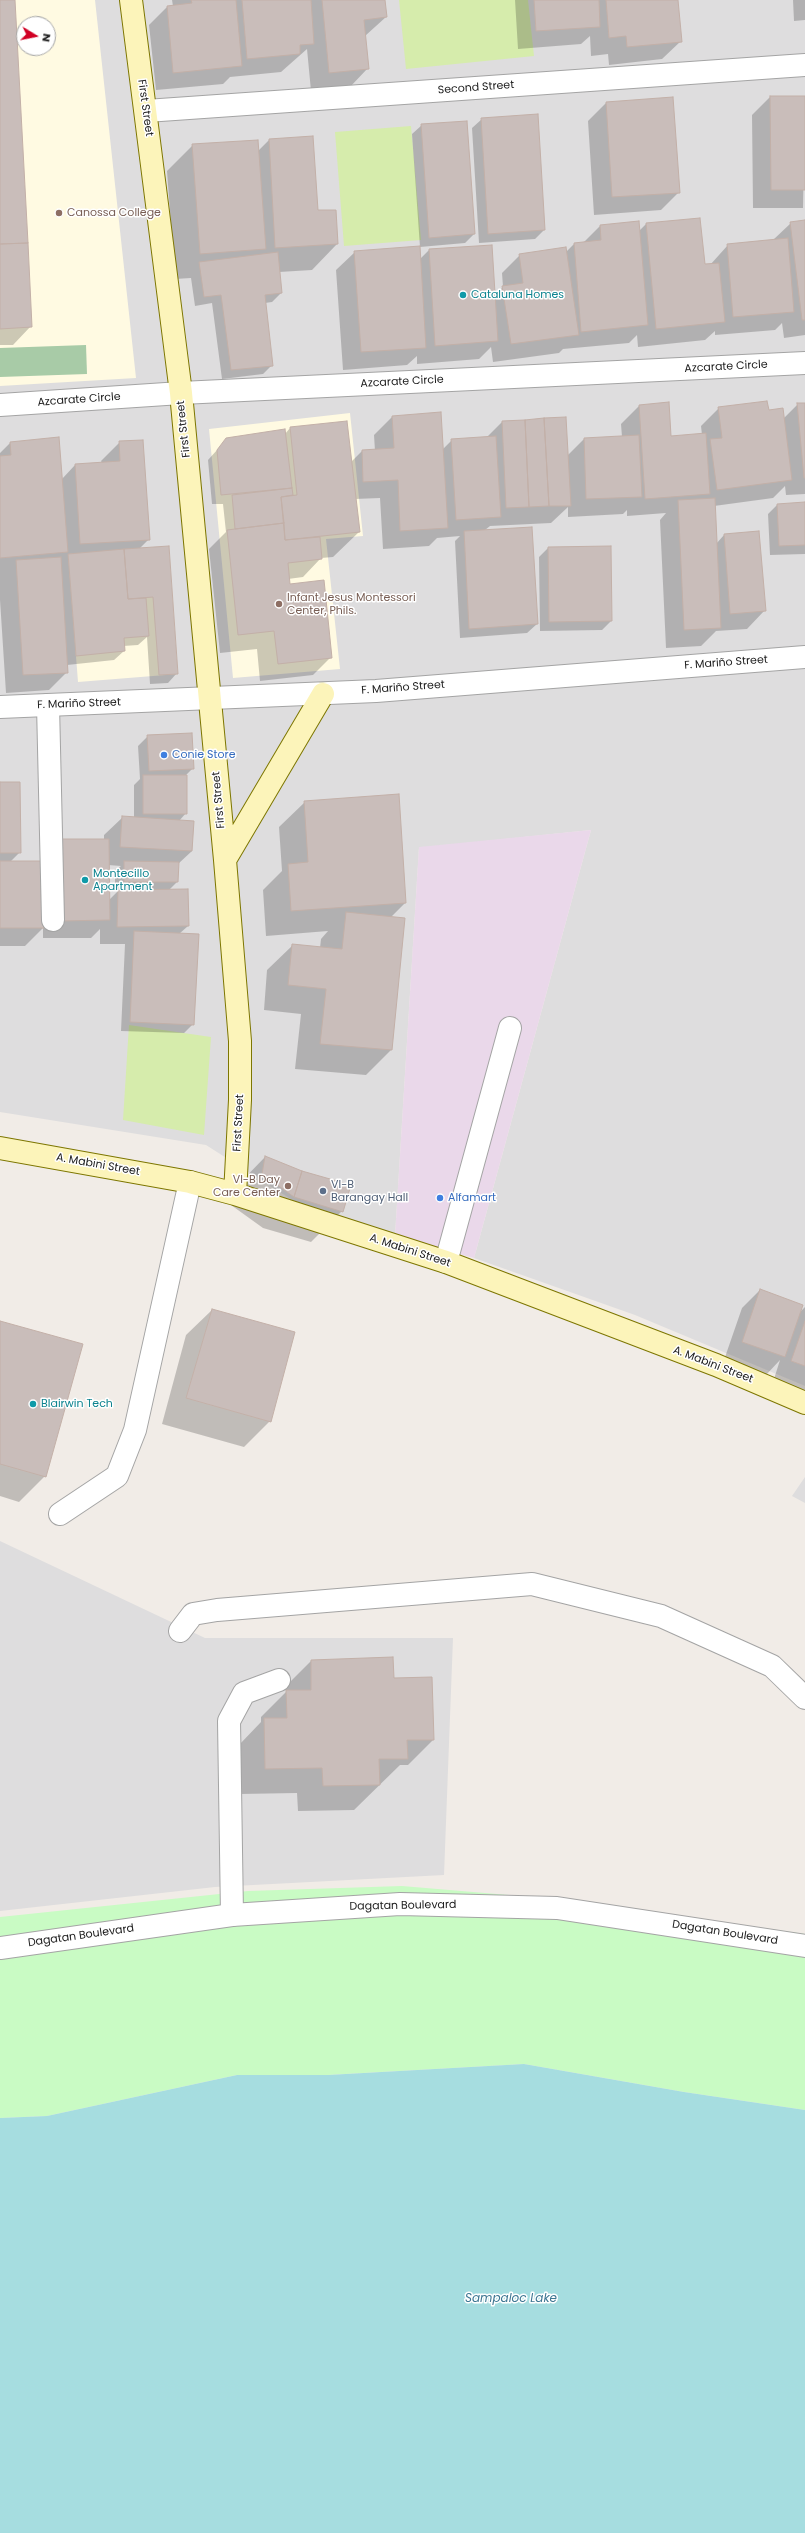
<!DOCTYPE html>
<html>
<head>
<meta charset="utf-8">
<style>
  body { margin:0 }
  #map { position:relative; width:805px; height:2533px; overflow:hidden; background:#f1ece7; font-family:Poppins,sans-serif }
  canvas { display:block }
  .north { position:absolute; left:16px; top:16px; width:40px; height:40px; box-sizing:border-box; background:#fff; border:1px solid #a6a6a6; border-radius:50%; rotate:100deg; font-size:11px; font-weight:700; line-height:16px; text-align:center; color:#202020 }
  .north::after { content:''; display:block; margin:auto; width:14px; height:18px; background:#d10024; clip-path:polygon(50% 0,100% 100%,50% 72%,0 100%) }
</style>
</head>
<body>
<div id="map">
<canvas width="805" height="2533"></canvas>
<div class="north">N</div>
</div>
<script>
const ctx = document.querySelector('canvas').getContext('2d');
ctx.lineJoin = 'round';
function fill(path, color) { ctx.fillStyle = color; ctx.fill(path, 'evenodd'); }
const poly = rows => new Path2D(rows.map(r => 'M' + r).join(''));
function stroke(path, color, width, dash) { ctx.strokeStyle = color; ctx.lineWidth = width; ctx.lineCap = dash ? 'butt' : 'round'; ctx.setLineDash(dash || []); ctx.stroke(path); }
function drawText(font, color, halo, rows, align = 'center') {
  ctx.font = font + ' Poppins,sans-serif'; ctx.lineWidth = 3; ctx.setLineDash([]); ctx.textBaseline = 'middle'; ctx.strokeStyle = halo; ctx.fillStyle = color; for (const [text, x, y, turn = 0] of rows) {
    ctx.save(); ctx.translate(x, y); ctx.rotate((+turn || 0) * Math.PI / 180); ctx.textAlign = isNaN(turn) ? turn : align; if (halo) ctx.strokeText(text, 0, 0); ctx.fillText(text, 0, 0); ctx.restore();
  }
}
const residential = poly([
  [0,0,805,0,805,1386,635,1315,474,1258,591,830,419,848,395,1236,300,1205,206,1145,0,1112],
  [24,24,48,24,48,48,24,48],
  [805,1477,805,1503,792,1496],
  [0,1541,205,1638,453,1638,444,1875,215,1887,0,1911]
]);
const industrial = poly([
  [591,830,474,1258,395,1236,419,847]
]);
const education = poly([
  [0,0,95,0,136,378,0,386],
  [24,24,48,24,48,48,24,48],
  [350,413,363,536,326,539,340,669,233,678,209,429],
  [169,546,178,674,78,682,68,554]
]);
const grass = poly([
  [399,0,528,0,534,56,406,69],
  [411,126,421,240,344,246,335,132],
  [129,1025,211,1037,204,1135,123,1120]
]);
const cemetery = poly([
  [86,345,87,374,0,377,0,348]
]);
const park = poly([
  [402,1886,556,1899,805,1934,805,2110,684,2092,524,2064,328,2075,237,2075,47,2116,0,2118,0,1917,248,1891]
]);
const water = poly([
  [524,2064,684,2092,805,2110,805,2533,0,2533,0,2118,47,2116,237,2075,328,2075]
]);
const shadow = poly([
  [0,0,14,0,31,326,13,345,0,345],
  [172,0,384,0,386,17,365,36,368,68,350,87,311,91,307,49,281,72,230,77,223,84,156,90,149,25,167,7,173,6],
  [515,0,677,0,681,41,662,59,609,65,608,54,591,56,590,36,581,44,518,49],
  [793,0,805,0,805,20,794,21],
  [770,97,805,97,803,208,753,208,752,115],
  [606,103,679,192,661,210,594,215,588,121],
  [482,119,544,230,535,239,479,243,472,128],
  [422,125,474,234,465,243,420,247,412,134],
  [269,140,317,212,335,211,337,244,312,270,279,272,281,293,272,302,265,303,272,365,263,374,222,379,212,303,195,306,191,278,175,279,167,171,193,145,258,151],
  [805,221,805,335,784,338,782,323,775,330,715,335,715,331,705,340,638,347,637,335,629,343,563,349,559,353,493,362,491,347,479,359,417,364,417,356,407,365,343,370,336,270,355,252,419,260,429,250,494,296,503,287,502,273,520,255,566,252,574,244,583,243,601,225,639,231,646,224,704,265,710,265,728,245,773,240,791,223],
  [798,404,805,404,805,494,786,495,785,486,773,498,714,506,716,544,724,535,765,610,747,629,716,631,701,646,666,648,660,520,666,513,627,516,627,510,623,514,568,517,568,507,551,523,490,526,485,530,537,624,527,633,460,638,455,541,460,536,437,538,429,546,383,549,380,498,355,499,359,532,333,557,321,558,303,577,288,579,289,585,331,657,313,675,260,681,257,649,220,653,209,549,226,532,223,504,212,504,208,460,227,439,285,434,290,428,351,462,362,451,375,451,374,435,392,417,443,449,452,440,486,438,502,422,567,456,584,439,622,437,621,424,639,406,670,437,702,435,701,426,719,408,768,411,783,419],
  [120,442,149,539,139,549,177,673,168,683,150,684,147,637,138,645,123,646,124,651,114,660,67,665,67,672,49,690,6,693,0,600,0,453,10,443,62,479,75,465,102,463,101,461],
  [805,503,805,554,770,555,768,514,777,505],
  [548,548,611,621,602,630,540,631,539,557],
  [148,736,193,768,186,775,186,813,179,821,192,851,178,864,177,882,169,890,188,926,179,934,193,1024,184,1033,121,1031,125,944,100,944,100,929,91,938,43,938,43,928,25,946,0,946,0,783,20,852,10,862,42,862,104,840,104,835,123,817,134,818,134,785,140,779,138,746],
  [108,865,121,866,115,871,115,891,118,891,109,900],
  [305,802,405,903,390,918,391,1050,366,1075,295,1069,301,1014,264,1010,267,970,293,945,320,948,321,939,328,931,266,936,263,890,282,871,279,827],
  [265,1157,342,1211,311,1242,263,1228,231,1205,235,1188],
  [760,1290,799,1313,805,1307,805,1392,774,1379,780,1360,766,1375,724,1360,742,1308],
  [212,1310,270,1421,244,1447,162,1424,186,1335],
  [0,1322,45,1476,19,1502,0,1496],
  [392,1658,393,1679,433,1740,408,1765,400,1765,354,1810,298,1811,297,1793,240,1794,239,1745,261,1722,261,1717,286,1692,286,1686,311,1661]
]);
const building = poly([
  [0,0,15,0,28,243,0,244,0,0],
  [191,0,236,0,242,66,173,73,167,6,192,3,191,0],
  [242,0,311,0,314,44,300,45,300,54,247,59,242,0],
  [322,0,385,0,387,17,364,20,369,69,329,73,322,0],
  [534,0,599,0,600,27,536,31,534,0],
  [606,0,678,0,682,42,627,47,626,36,609,38,606,0],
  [770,96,805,96,805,190,771,190,770,96],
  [673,97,680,193,612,197,606,102,673,97],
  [538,114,545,230,488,234,481,118,538,114],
  [467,121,475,234,429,238,421,124,467,121],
  [313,136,318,210,336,210,338,244,275,248,269,139,313,136],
  [258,140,266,249,200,254,192,144,258,140],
  [700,218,705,264,719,263,725,322,656,329,646,223,700,218],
  [805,220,805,320,802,320,790,222,805,220],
  [639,221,648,325,581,332,574,243,601,240,600,225,639,221],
  [788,238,794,312,733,317,727,244,788,238],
  [28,243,32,327,0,329,0,244,28,243],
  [492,245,498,341,435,346,429,249,492,245],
  [420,246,426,348,361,352,354,251,420,246],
  [566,247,579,335,511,344,502,286,523,283,519,254,566,247],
  [278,252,282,293,265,295,273,366,231,370,221,295,204,297,199,262,278,252],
  [767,401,769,410,783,408,792,480,717,490,710,439,722,438,718,407,767,401],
  [669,402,671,436,706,433,710,494,645,499,639,405,669,402],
  [797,403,805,403,805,478,804,478,797,403],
  [441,412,448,528,400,531,398,480,363,482,362,450,394,448,392,416,441,412],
  [566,417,571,506,549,506,544,418,566,417],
  [544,418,549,506,529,507,525,420,544,418],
  [525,420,529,507,506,508,502,421,525,420],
  [347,421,360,532,285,540,281,497,297,495,290,427,347,421],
  [285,429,292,488,221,495,217,450,226,438,285,429],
  [639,435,642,497,586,499,584,438,639,435],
  [496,436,501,517,456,520,451,439,496,436],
  [59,437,68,552,0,558,0,456,11,455,10,442,59,437],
  [143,440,150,540,80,544,75,464,120,461,119,441,143,440],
  [292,488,293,495,281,497,284,523,235,529,232,495,292,488],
  [715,498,721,628,684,630,678,500,715,498],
  [805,502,805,545,779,546,777,504,805,502],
  [284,523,285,540,320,537,322,559,288,563,290,584,324,580,332,658,278,664,274,631,238,635,227,530,284,523],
  [532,527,538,624,469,629,464,531,532,527],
  [759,531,766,611,730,614,724,534,759,531],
  [169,546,178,674,159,675,153,597,128,599,124,549,169,546],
  [611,546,612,621,549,622,548,547,611,546],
  [124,549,128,599,146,598,149,636,124,638,125,651,76,656,68,554,124,549],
  [61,557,68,673,23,675,16,560,61,557],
  [192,733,194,769,149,771,147,735,192,733],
  [143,775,187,775,187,814,143,814,143,775],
  [0,782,20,782,21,853,0,853,0,782],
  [399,794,406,903,291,911,288,864,308,862,304,801,399,794],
  [122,816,194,821,192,851,120,847,122,816],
  [60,839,109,839,110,920,61,921,60,839],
  [0,861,44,861,44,928,0,928,0,861],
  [124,861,179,862,178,882,124,882,124,861],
  [188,889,189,926,117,927,118,890,188,889],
  [346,912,405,918,392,1050,320,1044,326,989,288,985,292,944,342,949,346,912],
  [134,931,199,934,194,1025,130,1022,134,931],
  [265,1156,302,1171,294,1197,262,1174,265,1156],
  [302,1171,351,1185,343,1212,294,1197,302,1171],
  [760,1289,803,1305,785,1357,742,1342,760,1289],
  [212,1309,295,1332,271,1422,186,1398,212,1309],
  [0,1321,83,1344,46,1477,0,1464,0,1321],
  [805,1321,805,1366,791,1361,805,1321],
  [393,1657,394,1678,432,1677,434,1740,407,1740,408,1759,379,1759,380,1785,323,1786,322,1768,265,1769,264,1718,287,1718,286,1690,311,1690,311,1660,393,1657]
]);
const lane = poly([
  [48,705,53,920],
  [446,1262,510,1028],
  [60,1514,117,1476,135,1430,190,1182],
  [180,1631,193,1614,217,1610,532,1584,661,1616,772,1666,805,1698],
  [232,1915,229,1721,244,1693,279,1680]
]);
const street = poly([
  [146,111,805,65],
  [0,405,181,393,805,363],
  [0,707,376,691,805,657],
  [0,1948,232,1915,400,1904,557,1908,805,1946]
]);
const secondary = poly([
  [131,0,181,393,225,860,240,1041,240,1100,235,1194],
  [225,860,323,694],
  [0,1148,190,1182,235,1194,446,1262,716,1365,805,1403]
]);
const markers = [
  [59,213,4,"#8d6e63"],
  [463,295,4,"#0f9aa8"],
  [279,604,4,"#8d6e63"],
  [164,755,4,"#3f7fe0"],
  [85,880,4,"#0f9aa8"],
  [288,1186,4,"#8d6e63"],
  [323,1191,4,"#5c6f8a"],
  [440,1198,4,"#3f7fe0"],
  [33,1404,4,"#0f9aa8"]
];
const streetNames = [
  ["Second Street",476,88,-4],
  ["First Street",145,108,82],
  ["Azcarate Circle",726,367,-3],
  ["Azcarate Circle",402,382,-3],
  ["Azcarate Circle",79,400,-4],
  ["First Street",184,429,-96],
  ["F. Mariño Street",726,663,-4],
  ["F. Mariño Street",403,688,-4],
  ["F. Mariño Street",79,704,-2],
  ["First Street",219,800,-95],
  ["First Street",239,1123,-87],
  ["A. Mabini Street",98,1165,10],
  ["A. Mabini Street",410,1251,18],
  ["A. Mabini Street",713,1365,21],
  ["Dagatan Boulevard",403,1906,-1],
  ["Dagatan Boulevard",725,1933,9],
  ["Dagatan Boulevard",81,1936,-8]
];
const educationNames = [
  ["Canossa College",67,213],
  ["Infant Jesus Montessori",287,598],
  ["Center, Phils.",287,611],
  ["VI-B Day",280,1180,"right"],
  ["Care Center",280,1193,"right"]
];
const cultureNames = [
  ["Cataluna Homes",471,295],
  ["Montecillo",93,874],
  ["Apartment",93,887],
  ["Blairwin Tech",41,1404]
];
const shopNames = [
  ["Conie Store",172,755],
  ["Alfamart",448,1198]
];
const serviceNames = [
  ["VI-B",331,1185],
  ["Barangay Hall",331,1198]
];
const waterNames = [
  ["Sampaloc Lake",511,2299]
];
fill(residential, '#deddde');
fill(industrial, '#ead8ea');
fill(education, '#fffae2');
fill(grass, '#d6ecac');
fill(cemetery, '#a8cba7');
fill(park, '#c9fbc4');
fill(water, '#a6dde0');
fill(shadow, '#0003');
fill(building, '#c9bdba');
stroke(building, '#c3b0a8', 1);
stroke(lane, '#a4a4a4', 24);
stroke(street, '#a4a4a4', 24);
stroke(secondary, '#7d7601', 24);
stroke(lane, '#fff', 22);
stroke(street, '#fff', 22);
stroke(secondary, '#fcf4ba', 22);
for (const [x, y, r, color] of markers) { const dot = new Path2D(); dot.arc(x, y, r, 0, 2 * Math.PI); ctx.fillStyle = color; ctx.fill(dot); stroke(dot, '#fff', 1.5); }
drawText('11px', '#202020', '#fff', streetNames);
drawText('11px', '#785e54', '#fff', educationNames, 'left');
drawText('11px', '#0d838f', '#fff', cultureNames, 'left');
drawText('11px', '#366cbe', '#fff', shopNames, 'left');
drawText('11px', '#4e5e75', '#fff', serviceNames, 'left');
drawText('italic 12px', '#3e7793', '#fff', waterNames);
</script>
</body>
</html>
